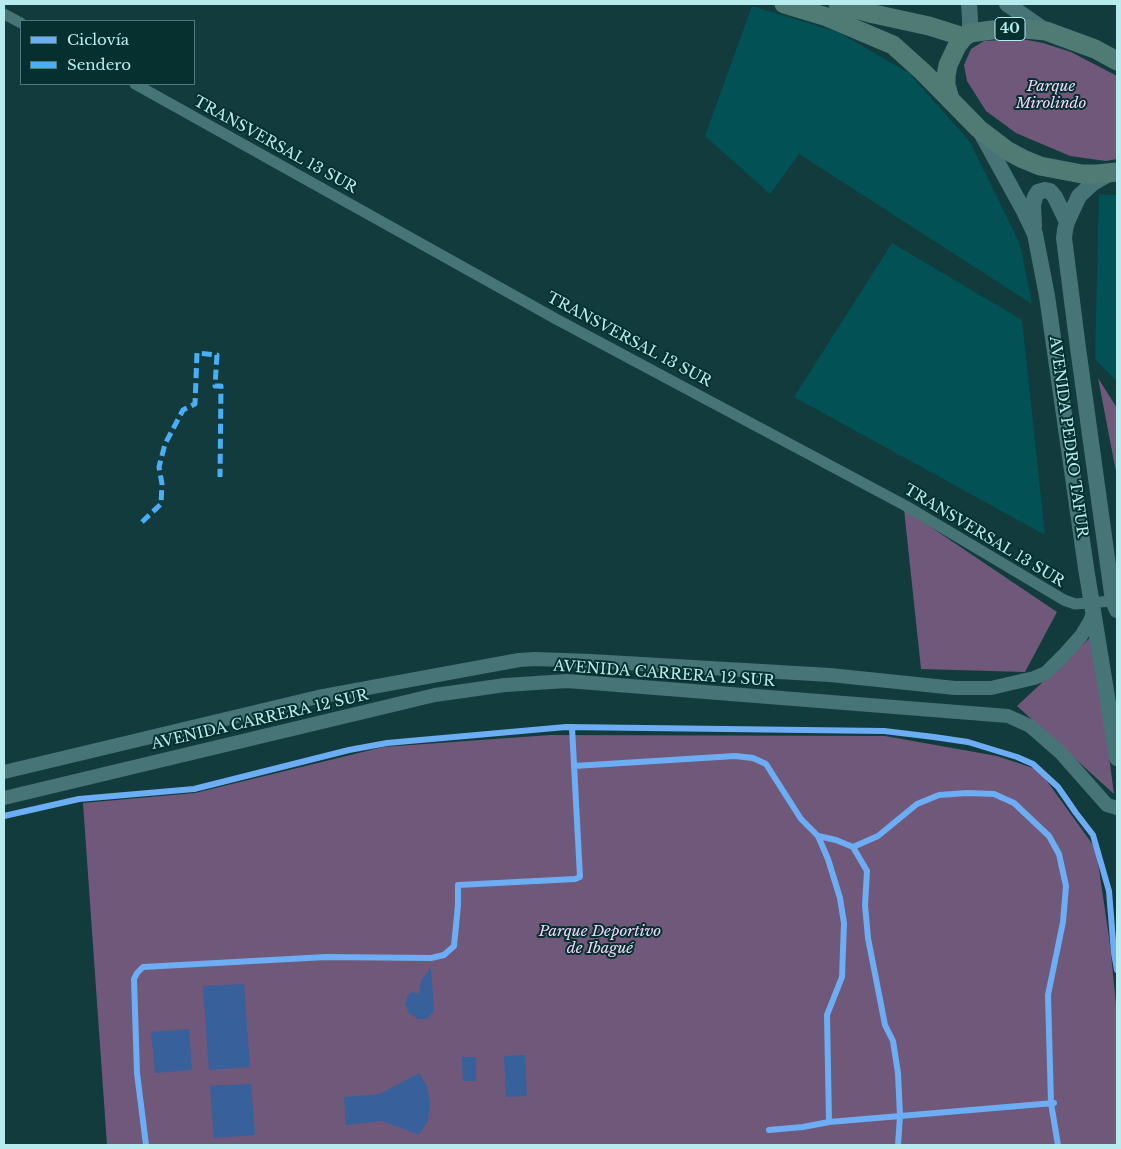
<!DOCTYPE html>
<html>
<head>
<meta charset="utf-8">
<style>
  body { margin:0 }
  #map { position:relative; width:1121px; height:1149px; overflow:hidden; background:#123b3d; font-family:"Libre Baskerville",serif }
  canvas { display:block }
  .frame { position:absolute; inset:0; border:5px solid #b7ebed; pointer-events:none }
  .legend { position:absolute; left:20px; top:20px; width:175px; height:65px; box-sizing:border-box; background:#062f30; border:1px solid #4d7a7c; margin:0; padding:6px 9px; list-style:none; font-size:15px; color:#b7ebed }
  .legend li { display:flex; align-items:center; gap:10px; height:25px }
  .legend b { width:25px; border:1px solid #4d7a7c }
</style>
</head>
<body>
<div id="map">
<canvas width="1121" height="1149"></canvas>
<div class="frame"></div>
<ul class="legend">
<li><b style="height:6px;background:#6dadf4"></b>Ciclovía</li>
<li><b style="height:6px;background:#49aef6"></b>Sendero</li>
</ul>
</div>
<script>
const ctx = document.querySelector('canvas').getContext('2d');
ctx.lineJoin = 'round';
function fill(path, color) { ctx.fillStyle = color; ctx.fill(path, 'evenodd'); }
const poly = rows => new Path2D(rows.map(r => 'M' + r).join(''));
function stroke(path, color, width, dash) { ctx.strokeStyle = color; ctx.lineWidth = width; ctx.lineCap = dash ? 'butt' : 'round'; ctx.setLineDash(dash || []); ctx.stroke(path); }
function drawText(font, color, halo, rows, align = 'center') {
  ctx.font = font + ' "Libre Baskerville",serif'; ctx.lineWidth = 4; ctx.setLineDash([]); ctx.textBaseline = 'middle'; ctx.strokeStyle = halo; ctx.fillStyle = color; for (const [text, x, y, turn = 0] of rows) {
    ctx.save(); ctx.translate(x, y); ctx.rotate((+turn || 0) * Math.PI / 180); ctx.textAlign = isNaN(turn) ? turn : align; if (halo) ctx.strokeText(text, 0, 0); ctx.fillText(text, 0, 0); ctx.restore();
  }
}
const built = poly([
  [752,6,838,32,909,73,970,142,1020,244,1032,304,799,154,770,194,705,136],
  [1099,194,1117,195,1117,382,1095,359],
  [892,243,1022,320,1045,535,794,397]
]);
const green = poly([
  [1022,39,1043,43,1071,52,1117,76,1117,159,1106,161,1070,156,1016,133,986,111,967,81,964,65,971,49,984,41,1001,40],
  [1098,378,1117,408,1117,477],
  [904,509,1057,612,1025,672,921,669],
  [1093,635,1114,794,1017,706],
  [550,735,885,736,997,756,1039,770,1096,849,1110,944,1117,1014,1117,1145,107,1145,83,803,195,793,383,747]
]);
const water = poly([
  [431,967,434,1011,427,1019,418,1019,409,1013,405,1004,408,995,412,992,419,994,421,981],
  [244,984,250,1067,209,1070,203,986],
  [189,1029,192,1070,155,1073,151,1032],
  [525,1055,527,1096,506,1097,504,1056],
  [462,1057,476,1057,476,1081,463,1081],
  [419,1073,427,1086,430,1104,428,1121,419,1135,382,1121,346,1125,344,1097,380,1094],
  [251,1084,255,1135,214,1138,210,1086]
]);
const minor = poly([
  [4,14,21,23],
  [135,84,556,319,906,506,1064,600,1075,604,1113,601]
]);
const tertiary = poly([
  [4,772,318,697,519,660,536,659,591,661,830,675,955,688,991,688,1034,678,1046,673,1065,654,1081,636,1090,621,1094,611],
  [4,798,435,695,505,685,567,681,1008,716,1030,726,1061,753,1107,805,1117,808]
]);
const secondary = poly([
  [969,4,970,20,970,33],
  [1007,4,1046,31],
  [980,131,1024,211,1035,234,1047,296,1086,568,1117,758],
  [1110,173,1093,183,1079,196,1067,222,1065,230,1064,238,1078,348,1113,601,1117,610],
  [1034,226,1033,205,1035,197,1038,192,1045,190,1050,191,1055,197,1067,222]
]);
const primary = poly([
  [784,4,827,17,893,45,923,72,979,129,1008,151,1023,159,1040,166,1082,174,1097,174,1117,172],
  [838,4,874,14,929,26,964,37],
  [950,99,946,85,946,76,948,65,957,46,964,37,970,33,992,30,1024,29,1046,31,1095,49,1117,61]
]);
const quiet = poly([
  [142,522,161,504,162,484,159,467,165,444,183,410,195,404,197,353,217,355,215,386,221,386,220,477]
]);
const cycleway = poly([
  [574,766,735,756,753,758,766,764,801,819,818,836,828,859,840,898,844,923,842,977,827,1015,829,1122],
  [4,816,79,799,194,789,349,750,387,743,566,727,884,731,934,737,968,742,1017,757,1033,764,1058,787,1076,813,1093,835,1109,891,1114,953,1117,970],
  [818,836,836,840,853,847,878,836,917,804,939,795,967,793,994,794,1014,803,1049,836,1059,854,1066,886,1063,922,1048,995,1051,1103,1058,1145],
  [853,847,867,871,865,905,868,938,885,1025,893,1041,898,1073,900,1116,898,1145],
  [769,1130,803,1127,829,1122,1054,1103],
  [146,1145,137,1073,134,979,137,973,143,967,326,957,431,958,444,955,454,946,458,905,458,885,575,879,580,877,572,727]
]);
const shields = [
  [1010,29,30]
];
const shieldNames = [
  ["40",1010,29]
];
const parkNames = [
  ["Parque",1051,87],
  ["Mirolindo",1051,104],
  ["Parque Deportivo",600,932],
  ["de Ibagué",600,949]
];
const streetNames = [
  ["TRANSVERSAL 13 SUR",275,145,29],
  ["TRANSVERSAL 13 SUR",629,340,28],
  ["AVENIDA PEDRO TAFUR",1068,437,82],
  ["TRANSVERSAL 13 SUR",984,536,31],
  ["AVENIDA CARRERA 12 SUR",664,674,4],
  ["AVENIDA CARRERA 12 SUR",260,720,-13]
];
fill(built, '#025155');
fill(green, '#6f587a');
fill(water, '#38609b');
stroke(minor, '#477577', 11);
stroke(tertiary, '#477577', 14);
stroke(secondary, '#477577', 16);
stroke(primary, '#507a74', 19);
stroke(quiet, '#49aef6', 5, [10, 5]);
stroke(cycleway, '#6dadf4', 6);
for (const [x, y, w] of shields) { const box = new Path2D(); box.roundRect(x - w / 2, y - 11.5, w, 23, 4); ctx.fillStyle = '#062f30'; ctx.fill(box); stroke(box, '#b7ebed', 1); }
drawText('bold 14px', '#b7ebed', null, shieldNames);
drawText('italic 15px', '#f1d4f8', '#062f30', parkNames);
drawText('15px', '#b7ebed', '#062f30', streetNames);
</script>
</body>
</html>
